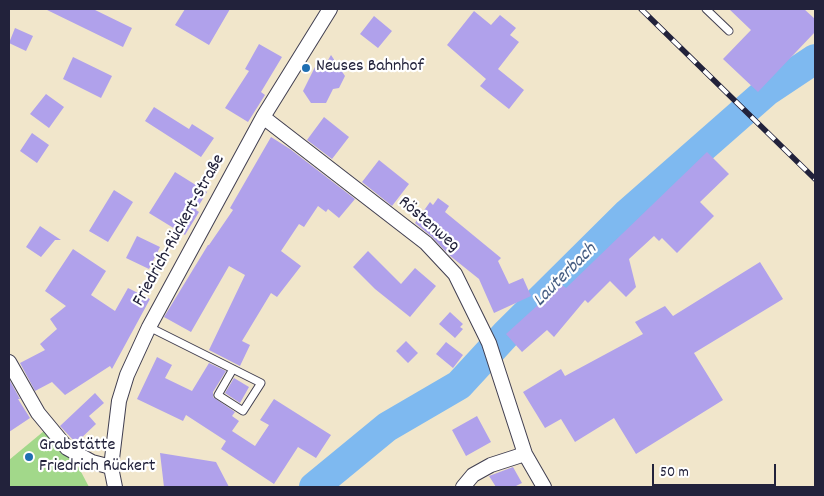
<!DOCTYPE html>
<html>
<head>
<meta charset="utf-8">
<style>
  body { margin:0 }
  #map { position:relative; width:824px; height:496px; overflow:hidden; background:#f1e6cb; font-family:Dekko,sans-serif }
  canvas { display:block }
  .frame { position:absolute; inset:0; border:10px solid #22223b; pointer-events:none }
  .scale { position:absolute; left:652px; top:464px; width:124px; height:22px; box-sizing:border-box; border:2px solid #22223b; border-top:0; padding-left:6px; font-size:15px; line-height:18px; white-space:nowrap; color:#22223b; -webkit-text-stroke:4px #fff; paint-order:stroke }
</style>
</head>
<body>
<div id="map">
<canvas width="824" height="496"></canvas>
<div class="frame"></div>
<div class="scale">50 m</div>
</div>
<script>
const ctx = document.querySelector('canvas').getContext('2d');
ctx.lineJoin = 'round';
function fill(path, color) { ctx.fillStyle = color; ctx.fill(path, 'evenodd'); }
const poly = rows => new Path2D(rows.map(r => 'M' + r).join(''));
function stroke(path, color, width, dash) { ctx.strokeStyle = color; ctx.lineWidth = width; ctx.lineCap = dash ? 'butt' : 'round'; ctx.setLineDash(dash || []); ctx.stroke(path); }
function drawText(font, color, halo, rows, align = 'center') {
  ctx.font = font + ' Dekko,sans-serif'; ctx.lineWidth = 4.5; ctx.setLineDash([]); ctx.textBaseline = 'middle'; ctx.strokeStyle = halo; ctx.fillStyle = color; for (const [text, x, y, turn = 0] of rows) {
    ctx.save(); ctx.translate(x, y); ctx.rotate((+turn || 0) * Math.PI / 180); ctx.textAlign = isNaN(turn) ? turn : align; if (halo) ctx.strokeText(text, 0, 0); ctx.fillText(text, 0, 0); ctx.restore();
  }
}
const green = poly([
  [44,431,79,468,89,487,9,487,9,460]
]);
const river = poly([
  [314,487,387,427,459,385,506,334,628,213,767,91,815,59]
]);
const building = poly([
  [45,9,93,9,132,28,123,47],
  [185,9,230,9,209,45,175,25],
  [729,9,804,9,815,19,815,32,758,92,723,59,751,30],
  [474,11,491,25,500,15,516,28,510,35,519,42,498,69,524,90,509,109,480,86,486,79,447,45],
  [374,16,392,31,378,48,360,34],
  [15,28,33,36,26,51,9,43],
  [259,44,282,57,261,92,265,95,248,122,225,108,249,71,245,69],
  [331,55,345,76,339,88,333,89,326,103,311,103,303,91,315,67,324,67],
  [73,57,112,76,101,98,63,79],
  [46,94,64,107,49,128,30,114],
  [154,107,189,129,192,124,214,138,201,157,145,121],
  [324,117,349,137,332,159,307,140],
  [32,133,49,145,37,163,20,151],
  [271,137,290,149,355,199,339,218,328,209,326,212,318,206,304,227,299,224,281,251,301,266,277,297,271,293,242,341,250,345,240,366,209,350,245,275,229,266,191,332,164,317,208,245,209,245,233,210,230,208],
  [707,152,729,174,700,202,714,216,677,253,662,238,659,241,654,236,629,259,636,287,626,297,610,281,588,303,585,300,554,337,547,330,522,352,506,334,561,284,566,288],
  [379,160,409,184,392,206,362,182],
  [175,172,207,192,196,210,199,212,185,235,149,213],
  [114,190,133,202,108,242,89,231],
  [438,198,449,206,445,212,501,258,498,261,509,284,523,278,531,296,494,313,479,279,449,255,432,237,415,223,430,202,433,205],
  [40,226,61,240,55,240,41,257,26,247],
  [137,236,160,247,149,269,126,258],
  [73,249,106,271,91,295,115,311,128,288,150,299,112,369,110,366,65,395,52,382,35,391,20,363,45,350,40,344,57,329,50,319,66,306,45,291],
  [368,251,401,284,415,268,436,286,410,317,375,289,353,267],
  [760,262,783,299,694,353,723,400,636,454,614,418,575,442,561,419,545,428,523,392,561,369,565,376,643,334,635,322,665,306,673,316],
  [450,312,463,324,460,327,463,329,455,338,439,324],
  [406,341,418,353,408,363,396,351],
  [446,342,463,355,453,368,436,354],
  [157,357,172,365,165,378,192,391,209,363,226,371,213,392,213,397,235,412,232,416,239,421,232,431,255,446,269,425,260,420,274,399,331,435,316,458,298,447,274,484,221,449,226,441,186,415,183,421,137,399],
  [234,378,249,387,240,403,225,393],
  [9,379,20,399,18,399,30,418,9,432],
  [95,393,104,403,89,416,96,424,76,443,60,426],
  [477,416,491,442,466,456,452,430],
  [160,453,216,462,229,487,164,487],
  [513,467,522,483,514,487,496,487,489,476]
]);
const service = poly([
  [706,9,729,31],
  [149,327,261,383,243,411,218,395,233,369]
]);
const minor = poly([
  [263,117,426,243,455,274,489,343,525,454,544,487],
  [9,362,38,413,67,448,92,462,111,467],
  [115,487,111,467,119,401,127,375,149,327,263,117,330,9],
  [463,487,473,475,491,465,525,454]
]);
const rail = poly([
  [641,9,815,179]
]);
const markers = [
  [306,68,5,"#1f6fb2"],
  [29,457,5,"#1f6fb2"]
];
const poiNames = [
  ["Neuses Bahnhof",316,68],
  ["Grabstätte",39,447],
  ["Friedrich Rückert",39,468]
];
const streetNames = [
  ["Röstenweg",428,225,41],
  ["Friedrich-Rückert-Straße",180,231,-61]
];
const waterNames = [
  ["Lauterbach",566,276,-45]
];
fill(green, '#a2d88a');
stroke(river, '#7eb9f0', 30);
fill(building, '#b0a1eb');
stroke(service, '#413f51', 9);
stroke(minor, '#413f51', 16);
stroke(service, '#fff', 7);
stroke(minor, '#fff', 14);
stroke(rail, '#22223b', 5.5);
stroke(rail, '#fff', 4, [11]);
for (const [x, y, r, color] of markers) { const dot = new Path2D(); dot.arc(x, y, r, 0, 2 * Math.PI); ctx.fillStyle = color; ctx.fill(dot); stroke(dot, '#fff', 2); }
drawText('18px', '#22223b', '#fff', poiNames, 'left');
drawText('18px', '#22223b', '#fff', streetNames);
drawText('italic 19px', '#475e83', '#fff', waterNames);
</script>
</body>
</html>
